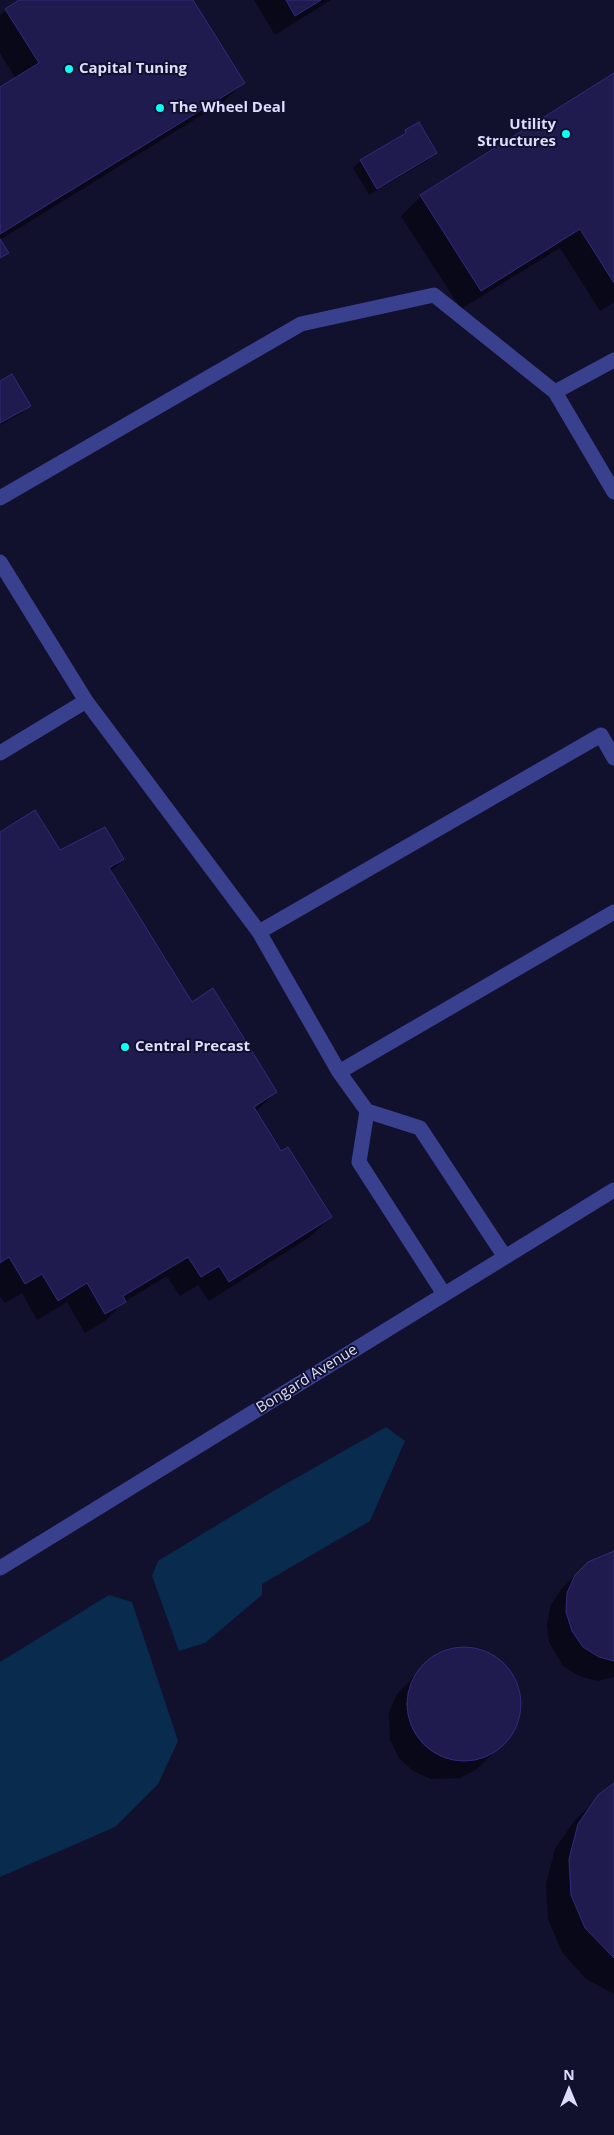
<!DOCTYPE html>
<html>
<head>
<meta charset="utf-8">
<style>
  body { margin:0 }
  #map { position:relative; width:614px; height:2135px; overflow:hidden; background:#11102d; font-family:"Open Sans",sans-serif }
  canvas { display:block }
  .north { position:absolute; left:544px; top:2065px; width:50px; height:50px; -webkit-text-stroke:4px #11102d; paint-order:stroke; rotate:0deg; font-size:14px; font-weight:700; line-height:20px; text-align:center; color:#dcddff }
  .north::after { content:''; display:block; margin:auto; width:18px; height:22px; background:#dcddff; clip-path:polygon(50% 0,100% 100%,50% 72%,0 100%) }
</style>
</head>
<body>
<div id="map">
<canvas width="614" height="2135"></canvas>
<div class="north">N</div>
</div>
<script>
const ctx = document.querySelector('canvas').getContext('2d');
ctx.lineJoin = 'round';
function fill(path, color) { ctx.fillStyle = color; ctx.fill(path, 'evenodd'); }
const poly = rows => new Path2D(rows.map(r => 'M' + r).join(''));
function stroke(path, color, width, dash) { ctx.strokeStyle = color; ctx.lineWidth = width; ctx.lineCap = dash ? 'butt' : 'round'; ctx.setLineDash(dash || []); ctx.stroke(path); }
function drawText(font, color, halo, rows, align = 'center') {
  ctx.font = font + ' "Open Sans",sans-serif'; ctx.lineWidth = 4; ctx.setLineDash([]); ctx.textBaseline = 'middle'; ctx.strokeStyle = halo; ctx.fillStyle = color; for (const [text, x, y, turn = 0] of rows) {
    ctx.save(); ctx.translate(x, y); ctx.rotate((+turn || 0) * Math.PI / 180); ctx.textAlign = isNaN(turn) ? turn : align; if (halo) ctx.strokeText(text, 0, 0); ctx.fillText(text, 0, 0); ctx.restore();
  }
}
const water = poly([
  [386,1427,405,1441,370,1521,262,1584,262,1595,205,1643,179,1651,152,1576,158,1561,275,1490],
  [109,1595,132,1602,178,1741,158,1784,115,1827,0,1877,0,1662]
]);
const shadow = poly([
  [21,0,192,0,243,83,223,102,0,240,0,89,16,79,0,53,0,15],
  [254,0,331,0,275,35],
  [614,74,614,302,600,311,560,248,461,309,401,216,421,196],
  [419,124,436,153,428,160,369,195,353,168,361,161,398,139,404,133,408,139,405,132],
  [0,382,29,406,22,413,0,425],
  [0,834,60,852,123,859,110,872,191,1003,276,1091,256,1112,281,1152,330,1217,310,1237,209,1301,198,1285,180,1296,167,1276,124,1302,105,1321,85,1333,67,1302,37,1320,22,1293,5,1303,0,1296],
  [614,1552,614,1677,598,1681,579,1676,563,1666,549,1642,547,1623,551,1605,561,1589,582,1569,597,1558],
  [468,1648,487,1653,503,1664,514,1679,520,1707,511,1735,477,1769,460,1778,431,1779,413,1771,399,1758,390,1740,389,1712,397,1694,431,1659,448,1651],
  [614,1784,614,1994,586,1979,562,1952,548,1919,546,1884,555,1849,575,1820]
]);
const building = poly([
  [19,0,193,0,245,83,0,234,0,87,39,63,5,9,19,0],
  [286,0,321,0,295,16,286,0],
  [614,73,614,283,580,229,481,291,420,195,614,73],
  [419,122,437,153,377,189,360,160,406,133,405,130,419,122],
  [0,239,9,253,0,258,0,239],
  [12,374,31,406,0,423,0,381,12,374],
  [35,810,60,850,105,827,124,859,109,868,192,1002,213,988,277,1092,254,1107,281,1151,288,1147,332,1217,229,1282,219,1266,201,1277,188,1257,123,1296,126,1302,105,1314,87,1283,58,1301,42,1274,25,1284,9,1257,0,1263,0,832,35,810],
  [614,1551,614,1661,599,1657,583,1647,572,1631,566,1612,567,1593,575,1575,588,1562,614,1551],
  '407 1704a57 57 0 1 1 114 0a57 57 0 1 1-114 0Z',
  [614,1783,614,1958,585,1928,571,1895,569,1859,578,1824,598,1795,614,1783]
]);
const minor = poly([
  [614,360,555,392,614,492],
  [0,498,301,324,434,295,555,392],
  [0,562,86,701,259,932,339,1072,367,1111,420,1128,505,1257],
  [0,753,86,701],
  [259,932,601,735,614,758],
  [339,1072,614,912],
  [367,1111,359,1162,444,1294],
  [0,1568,614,1190]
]);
const markers = [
  [69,69,5,"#08fff6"],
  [160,108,5,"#08fff6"],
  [566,134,5,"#08fff6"],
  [125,1047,5,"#08fff6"]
];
const poiNames = [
  ["Capital Tuning",79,69],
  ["The Wheel Deal",170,108],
  ["Utility",556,125,"right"],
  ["Structures",556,142,"right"],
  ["Central Precast",135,1047]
];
const streetNames = [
  ["Bongard Avenue",307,1379,-32]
];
fill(water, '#082b4e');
fill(shadow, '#0007');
fill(building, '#1f1b4f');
stroke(building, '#312c7c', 1);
stroke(minor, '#39418e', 15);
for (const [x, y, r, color] of markers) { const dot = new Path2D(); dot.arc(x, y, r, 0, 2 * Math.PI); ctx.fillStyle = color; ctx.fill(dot); stroke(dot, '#11102d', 2); }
drawText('bold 15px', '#dcddff', '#11102d', poiNames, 'left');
drawText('15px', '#dcddff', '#11102d', streetNames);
</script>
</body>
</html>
